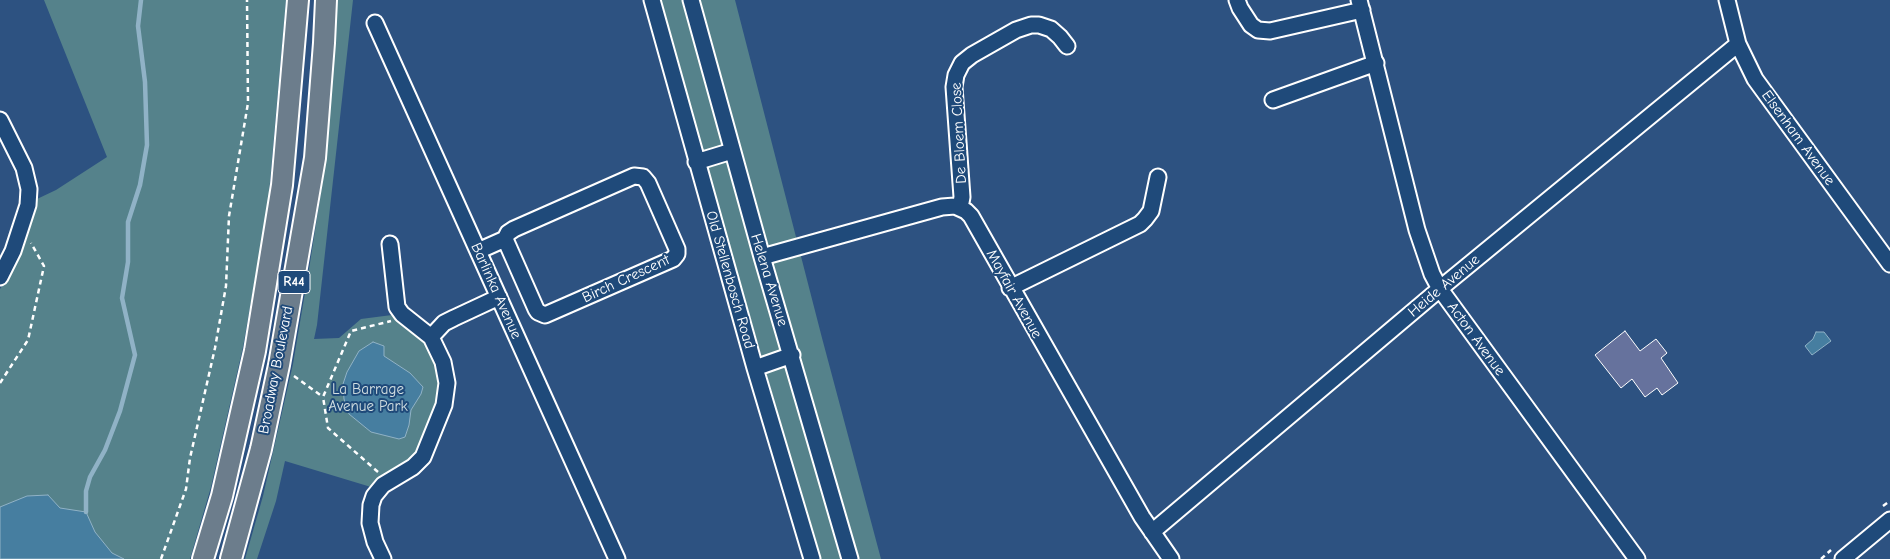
<!DOCTYPE html>
<html>
<head>
<meta charset="utf-8">
<style>
  body { margin:0 }
  canvas { display:block; background:#2d5281 }
</style>
</head>
<body>
<canvas width="1890" height="559"></canvas>
<script>
const ctx = document.querySelector('canvas').getContext('2d');
ctx.lineJoin = 'round';
function fill(path, color) { ctx.fillStyle = color; ctx.fill(path, 'evenodd'); }
const poly = rows => new Path2D(rows.map(r => 'M' + r).join(''));
function stroke(path, color, width, dash) { ctx.strokeStyle = color; ctx.lineWidth = width; ctx.lineCap = dash ? 'butt' : 'round'; ctx.setLineDash(dash || []); ctx.stroke(path); }
function drawText(font, color, halo, rows, align = 'center') {
  ctx.font = font + ' "Comic Neue",sans-serif'; ctx.lineWidth = 4; ctx.setLineDash([]); ctx.textBaseline = 'middle'; ctx.strokeStyle = halo; ctx.fillStyle = color; for (const [text, x, y, turn = 0] of rows) {
    ctx.save(); ctx.translate(x, y); ctx.rotate((+turn || 0) * Math.PI / 180); ctx.textAlign = isNaN(turn) ? turn : align; if (halo) ctx.strokeText(text, 0, 0); ctx.fillText(text, 0, 0); ctx.restore();
  }
}
const green = poly([
  [44,0,286,0,268,205,243,347,211,487,190,559,0,559,0,289,14,270,37,199,56,190,107,157],
  [337,0,353,0,317,325,314,339,339,338,361,319,392,315,423,340,436,365,439,383,436,405,420,450,412,461,386,473,371,487,285,461,276,501,257,559,245,559,263,496,293,364,310,263,326,159],
  [661,0,735,0,822,338,881,559,820,559,699,140]
]);
const water = poly([
  [1816,332,1824,332,1831,341,1812,355,1805,346,1813,339,1816,332],
  [373,342,384,346,384,356,410,373,423,387,421,394,411,410,409,425,405,437,399,439,371,432,349,414,344,399,343,384,347,372,359,351,373,342],
  [48,495,60,508,86,512,95,532,112,553,124,559,0,559,0,507,27,496,48,495]
]);
const stream = poly([
  [86,512,86,491,90,477,105,450,120,411,135,355,122,298,128,262,128,222,140,185,147,145,145,82,138,26,141,0]
]);
const building = poly([
  [1625,331,1640,351,1656,339,1667,353,1661,358,1678,383,1662,395,1657,388,1645,397,1632,379,1621,388,1595,355,1625,331]
]);
const path = poly([
  [294,376,323,397],
  [0,383,28,340,44,266,31,243],
  [378,472,328,428,323,397,351,331,391,321],
  [1883,506,1890,501],
  [161,559,186,489,190,458,215,348,226,286,229,216,248,103,247,0],
  [1821,559,1831,550]
]);
const minor = poly([
  [652,0,755,368,812,559],
  [691,0,762,257,850,559],
  [1237,0,1240,8,1251,25,1258,30,1270,31,1362,10],
  [1359,0,1417,230,1432,274,1440,289,1637,559],
  [1727,0,1738,44,1755,79,1890,264],
  [375,23,617,559],
  [1273,100,1376,63],
  [0,120,24,168,29,189,28,205,13,251,0,277],
  [696,162,732,151],
  [960,208,962,197,954,87,956,75,962,63,972,55,1016,30,1031,25,1039,25,1051,29,1060,37,1067,46],
  [478,251,505,239,508,233,514,229,634,176,643,177,648,183,677,249,677,254,673,259,545,315,538,312,536,309,505,239],
  [762,257,942,207,955,206,966,211,971,216,1142,517,1171,559],
  [1010,288,1140,224,1145,219,1151,211,1158,177],
  [431,337,444,323,454,318,499,297],
  [755,368,792,355],
  [1152,532,1448,282,1738,44],
  [383,559,375,542,370,523,371,505,374,496,383,485,413,467,423,457,444,405,447,383,443,362,431,337,402,314,397,307,390,244],
  [1843,559,1890,520]
]);
const major = poly([
  [203,559,222,496,255,351,282,185,298,0],
  [231,559,261,449,279,365,315,158,324,43,326,0]
]);
const shields = [
  [294,282,32]
];
const shieldNames = [
  ["R44",294,282]
];
const streetNames = [
  ["De Bloem Close",959,133,-93],
  ["Elsenham Avenue",1798,138,54],
  ["Birch Crescent",626,279,-25],
  ["Old Stellenbosch Road",730,280,74],
  ["Helena Avenue",769,280,73],
  ["Heide Avenue",1444,286,-40],
  ["Barlinka Avenue",496,291,66],
  ["Mayfair Avenue",1014,294,61],
  ["Acton Avenue",1476,339,54],
  ["Broadway Boulevard",276,370,-79]
];
const parkNames = [
  ["La Barrage",368,390],
  ["Avenue Park",368,407]
];
fill(green, '#55828b');
fill(water, '#467ea0');
stroke(water, '#90b2c6', 1);
stroke(stream, '#90b2c6', 4.5);
fill(building, '#66729d');
stroke(building, '#fff', 1);
stroke(minor, '#fff', 19);
stroke(major, '#fff', 24);
stroke(path, '#fff', 2.5, [5, 4]);
stroke(minor, '#1f4a7a', 15);
stroke(major, '#6c7d8c', 20);
for (const [x, y, w] of shields) { const box = new Path2D(); box.roundRect(x - w / 2, y - 11.5, w, 23, 4); ctx.fillStyle = '#1f4a7a'; ctx.fill(box); stroke(box, '#fff', 1); }
drawText('bold 14px', '#fff', null, shieldNames);
drawText('15px', '#fff', '#1f4a7a', streetNames);
drawText('15px', '#d4e0e2', '#1f4a7a', parkNames);
</script>
</body>
</html>
